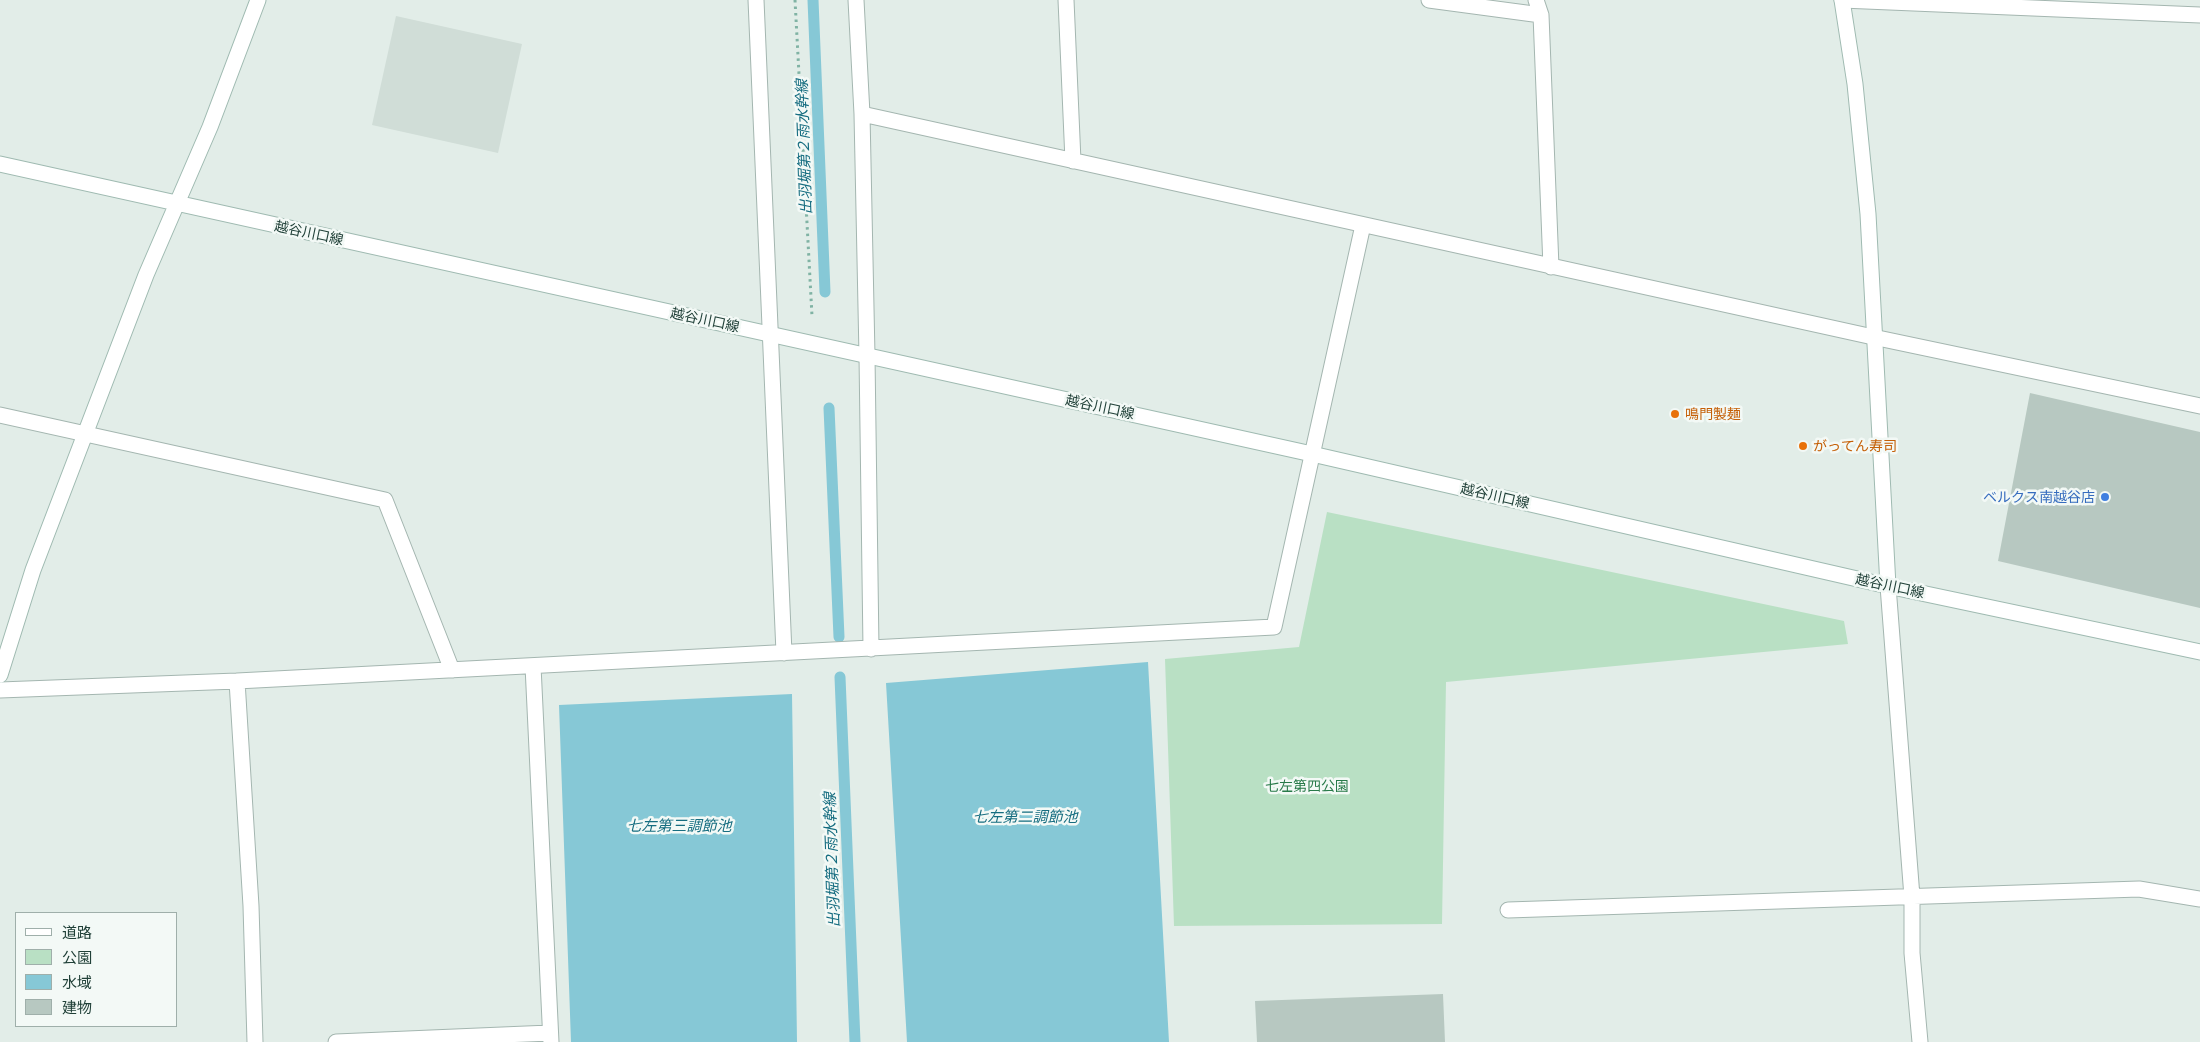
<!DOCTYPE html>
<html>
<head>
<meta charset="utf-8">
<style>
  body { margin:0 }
  #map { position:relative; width:2200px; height:1042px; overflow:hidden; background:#e2ede8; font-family:Barlow,"Noto Sans JP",sans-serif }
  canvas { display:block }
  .legend { position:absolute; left:15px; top:912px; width:162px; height:115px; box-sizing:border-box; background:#f3f9f6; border:1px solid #9fafaa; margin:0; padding:6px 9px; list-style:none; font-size:15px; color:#204038 }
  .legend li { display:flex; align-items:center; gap:10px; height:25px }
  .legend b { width:25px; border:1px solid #9fafaa }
</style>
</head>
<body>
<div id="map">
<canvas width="2200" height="1042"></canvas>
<ul class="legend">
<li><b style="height:6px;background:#fff"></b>道路</li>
<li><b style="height:14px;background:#b9e0c4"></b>公園</li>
<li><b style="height:14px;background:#86c8d6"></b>水域</li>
<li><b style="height:14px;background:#b7c8c1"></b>建物</li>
</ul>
</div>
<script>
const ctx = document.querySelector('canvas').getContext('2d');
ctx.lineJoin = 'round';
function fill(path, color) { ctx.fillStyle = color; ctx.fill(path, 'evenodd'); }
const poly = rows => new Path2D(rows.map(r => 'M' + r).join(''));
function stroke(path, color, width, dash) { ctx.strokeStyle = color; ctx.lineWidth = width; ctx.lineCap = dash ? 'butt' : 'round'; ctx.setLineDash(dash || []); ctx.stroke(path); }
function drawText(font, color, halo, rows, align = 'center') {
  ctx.font = font + ' Barlow,"Noto Sans JP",sans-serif'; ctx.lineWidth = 5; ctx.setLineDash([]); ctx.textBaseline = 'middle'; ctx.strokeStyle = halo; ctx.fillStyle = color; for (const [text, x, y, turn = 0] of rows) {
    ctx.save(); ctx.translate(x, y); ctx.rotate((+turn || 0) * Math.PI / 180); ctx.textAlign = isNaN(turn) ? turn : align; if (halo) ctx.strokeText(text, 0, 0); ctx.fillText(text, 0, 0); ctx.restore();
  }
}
const built = poly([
  [396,16,522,44,498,153,372,125]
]);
const green = poly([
  [1327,512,1844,621,1848,644,1446,682,1442,924,1174,926,1165,659,1299,647]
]);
const water = poly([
  [1148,662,1169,1042,907,1042,886,683],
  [792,694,797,1042,571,1042,559,705]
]);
const stream = poly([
  [813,0,825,292],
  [829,408,839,637],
  [840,677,855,1042]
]);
const building = poly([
  [2030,393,2200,432,2200,608,1998,561],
  [1443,994,1445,1042,1257,1042,1255,1001]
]);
const path = poly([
  [795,0,812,316]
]);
const street = poly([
  [756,0,784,653],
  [856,0,862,114,867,356,871,649],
  [1066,0,1073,161],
  [1429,0,1541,15],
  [1536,0,1541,15,1551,267],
  [1842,0,2200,15],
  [862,114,1873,337,2200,406],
  [0,415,385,500,452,670],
  [1888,586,1912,897,1912,953,1920,1042],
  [533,666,551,1042],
  [237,681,251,906,255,1042],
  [0,690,237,681,1274,627,1363,225],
  [1508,910,2139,889,2200,899],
  [336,1042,550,1033]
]);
const secondary = poly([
  [1842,0,1855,84,1868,214,1888,586],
  [0,164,1312,454,1888,586,2200,652],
  [0,675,33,570,146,275,210,127,258,0]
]);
const markers = [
  [1675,414,5,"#e8710a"],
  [1803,446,5,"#e8710a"],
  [2105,497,5,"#3f7fe0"]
];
const streetNames = [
  ["越谷川口線",309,233,12],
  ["越谷川口線",705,320,12],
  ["越谷川口線",1100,407,12],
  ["越谷川口線",1495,496,13],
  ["越谷川口線",1890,586,12]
];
const foodNames = [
  ["鳴門製麺",1685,414],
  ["がってん寿司",1813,446]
];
const shopNames = [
  ["ベルクス南越谷店",2095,497]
];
const parkNames = [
  ["七左第四公園",1307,786]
];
const waterNames = [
  ["出羽堀第２雨水幹線",804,147,-92],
  ["七左第二調節池",1025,817],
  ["七左第三調節池",679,826],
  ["出羽堀第２雨水幹線",832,860,-92]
];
fill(built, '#d0ddd7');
fill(green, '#b9e0c4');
fill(water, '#86c8d6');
stroke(stream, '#86c8d6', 11);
fill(building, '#b7c8c1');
stroke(street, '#a4b6b0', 17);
stroke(secondary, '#9fbab1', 17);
stroke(path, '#80b3a4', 3, [2.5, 4]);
stroke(street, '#fff', 15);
stroke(secondary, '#fff', 15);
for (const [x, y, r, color] of markers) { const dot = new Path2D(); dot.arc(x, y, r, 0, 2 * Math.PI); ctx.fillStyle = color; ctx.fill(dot); stroke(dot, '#f3f9f6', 2); }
drawText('14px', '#204038', '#f3f9f6', streetNames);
drawText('14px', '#c56008', '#f3f9f6', foodNames, 'left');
drawText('14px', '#366cbe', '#f3f9f6', shopNames, 'right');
drawText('14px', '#287a49', '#f3f9f6', parkNames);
drawText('italic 15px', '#166d80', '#f3f9f6', waterNames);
</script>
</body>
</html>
